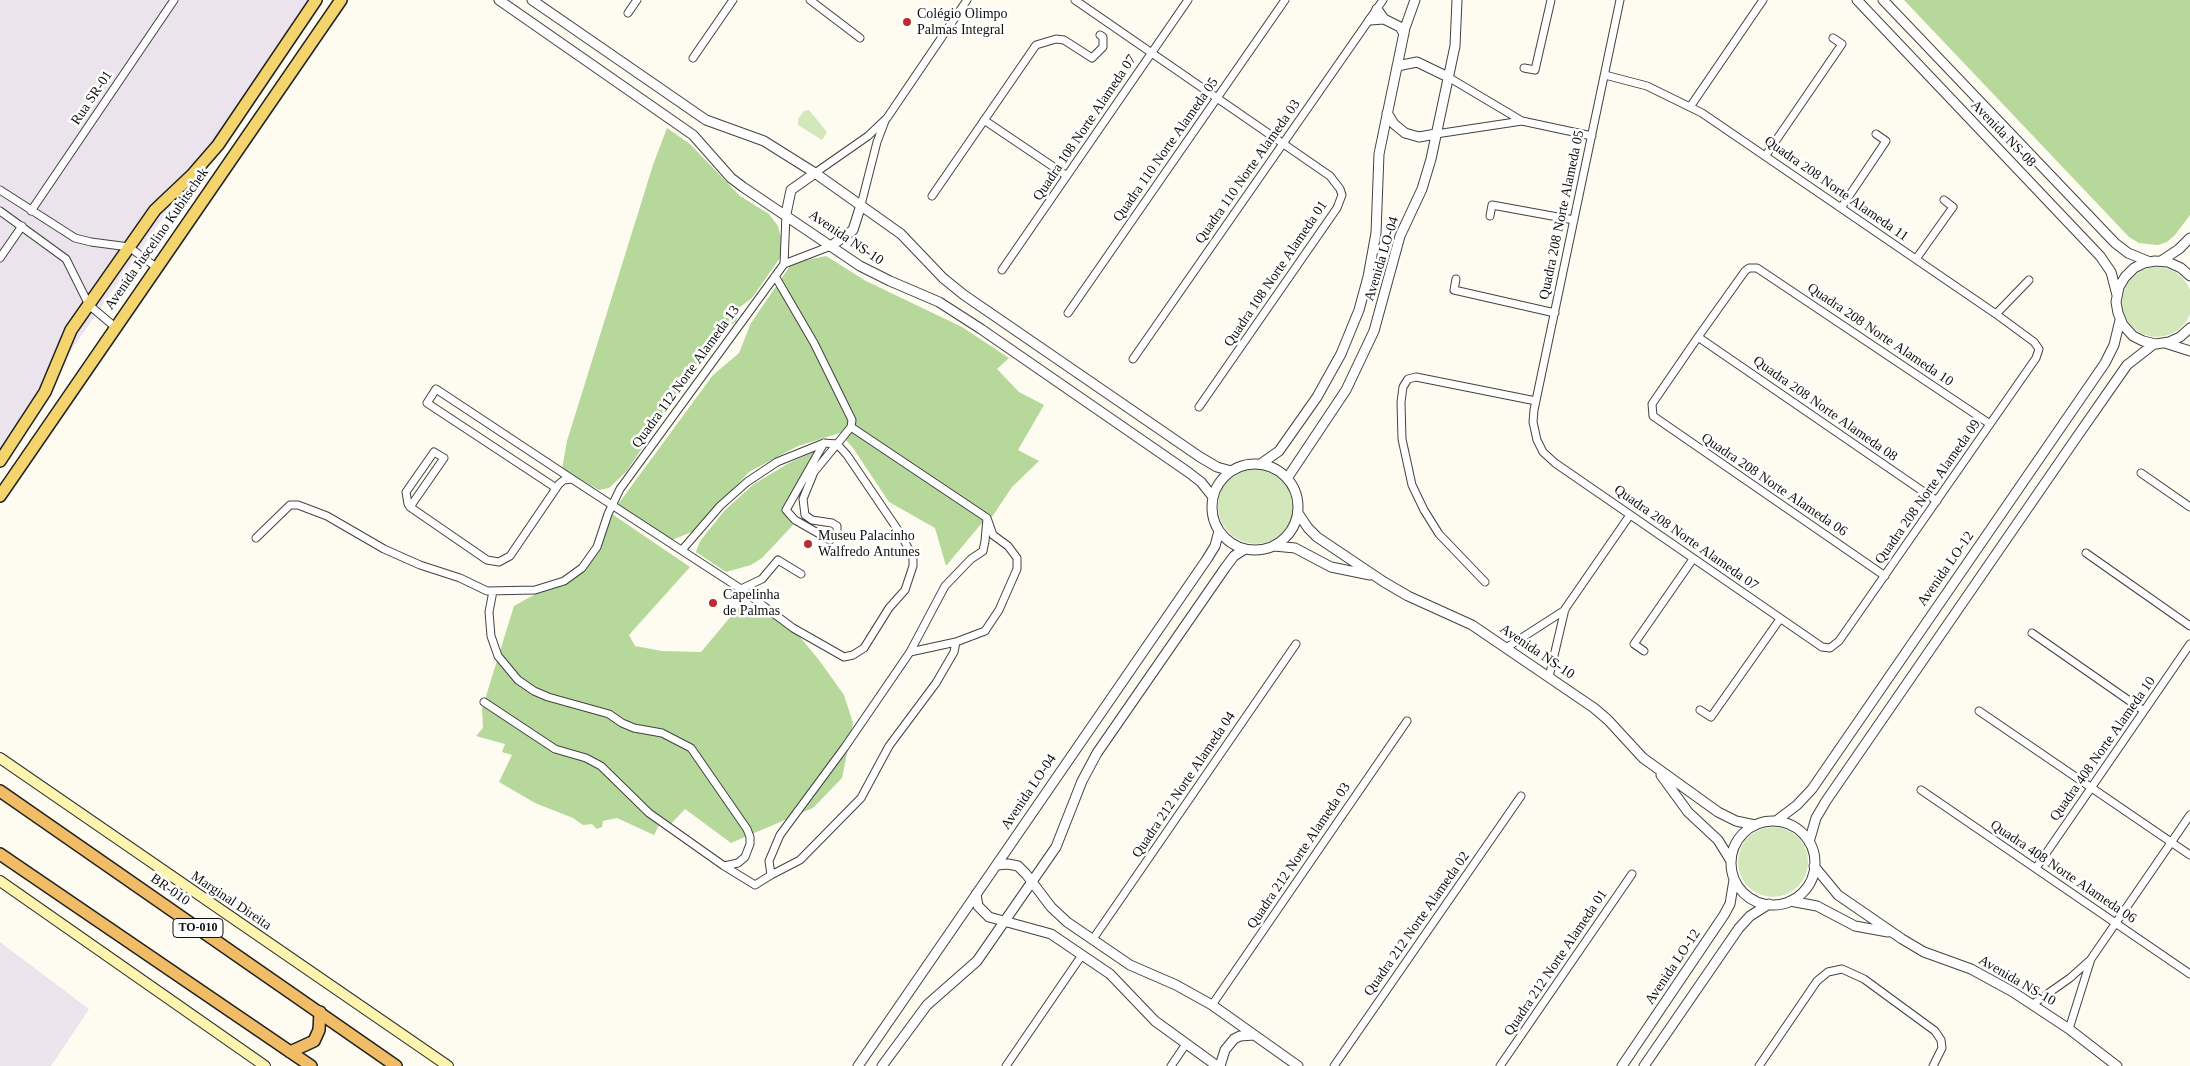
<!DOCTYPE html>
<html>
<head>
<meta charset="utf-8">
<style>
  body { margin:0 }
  canvas { display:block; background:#fefcf1 }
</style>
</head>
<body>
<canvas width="2190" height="1066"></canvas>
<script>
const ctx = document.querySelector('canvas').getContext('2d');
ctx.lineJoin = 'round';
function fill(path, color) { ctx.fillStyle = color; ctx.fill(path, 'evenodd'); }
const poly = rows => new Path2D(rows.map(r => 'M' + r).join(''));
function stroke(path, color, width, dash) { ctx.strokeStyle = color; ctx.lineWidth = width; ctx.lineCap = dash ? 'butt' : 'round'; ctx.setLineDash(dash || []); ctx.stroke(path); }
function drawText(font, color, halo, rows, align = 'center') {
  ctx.font = font + ' "Times New Roman",serif'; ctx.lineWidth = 5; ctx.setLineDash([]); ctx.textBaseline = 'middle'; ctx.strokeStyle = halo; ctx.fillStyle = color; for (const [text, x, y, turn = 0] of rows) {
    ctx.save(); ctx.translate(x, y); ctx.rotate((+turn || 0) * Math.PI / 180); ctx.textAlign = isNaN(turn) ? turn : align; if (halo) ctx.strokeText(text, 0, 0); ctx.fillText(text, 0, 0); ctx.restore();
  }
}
const industrial = poly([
  [0,0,314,0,0,453],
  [0,942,89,1009,51,1066,0,1066]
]);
const green = poly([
  [809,110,827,132,822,140,798,125,798,119,804,111],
  '2122 302a35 35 0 1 1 70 0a35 35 0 1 1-70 0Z',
  '1218 506a38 38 0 1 1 76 0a38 38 0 1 1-76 0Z',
  '1738 862a35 35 0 1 1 70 0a35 35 0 1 1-70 0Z'
]);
const forest = poly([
  [1904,0,2190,0,2190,215,2175,235,2167,242,2158,245,2139,243,2129,237],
  [667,128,690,144,740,196,769,214,778,226,783,246,782,255,752,298,740,307,736,322,709,337,709,349,626,472,609,488,599,490,562,469,567,441,653,165],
  [826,256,866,281,962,327,1009,358,997,369,1019,392,1044,405,1018,450,1039,461,1012,487,992,517,986,518,946,566,935,528,889,502,853,448,840,433,798,446,749,472,694,531,672,540,616,507,713,375,739,353,751,323,792,263],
  [818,450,783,510,793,525,762,558,751,565,726,572,696,552,700,541,725,510,754,484,789,463],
  [612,514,690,567,629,635,635,646,662,651,701,652,743,602,789,624,819,660,844,695,853,723,842,778,813,808,731,843,685,809,671,824,663,817,654,835,617,818,603,821,602,827,597,829,592,824,583,825,573,818,535,803,499,782,512,755,502,752,505,744,476,736,483,728,482,709,514,606,582,568]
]);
const minor = poly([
  [810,0,860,38],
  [1075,0,1330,176,1340,189,1342,195,1337,208,1199,407],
  [628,13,637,0],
  [693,58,733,0],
  [1524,68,1535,70,1551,0],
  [1605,75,1647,86,1702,113,1996,314,2034,342,2039,349,2036,358,1839,641,1830,648,1822,647,1555,463,1543,452,1537,440,1533,422,1534,410,1620,0],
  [1448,77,1522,121,1592,136],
  [1690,107,1763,0],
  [984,120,1067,176],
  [1436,134,1522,121],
  [1766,155,1842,44,1833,38],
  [815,173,868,136,887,118,967,0],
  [0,190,75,238,91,242,129,247,156,267],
  [932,196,1036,45,1056,39,1064,40,1092,58,1103,47,1103,37,1100,35],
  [861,205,877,142,885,121],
  [1841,208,1886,141,1876,134],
  [0,211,66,259,89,305,115,327],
  [31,211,174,0],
  [1490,216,1492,205,1574,220],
  [0,258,22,226],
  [1916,259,1953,207,1944,200],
  [784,264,831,246],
  [784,264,786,214],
  [1002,270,1188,0],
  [775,276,814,343,852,420,851,427,814,472,803,499,805,515,812,520,832,523,837,526,837,534,830,540,795,520,786,510,824,443],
  [1456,279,1454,290,1555,313],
  [1068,313,1285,0],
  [1996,314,2029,280],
  [1698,337,1937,501],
  [1133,359,1383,0],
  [851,427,987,518,985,541,983,551,971,559,945,586,910,652,956,642,954,652,936,683,889,746,861,798,800,860,771,875,769,861,780,835,845,747,910,652,956,642,985,631,999,610,1017,569,1017,558,1008,546,993,535,987,518],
  [2141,473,2190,507],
  [556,488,427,403,436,389,572,479],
  [410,507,444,458,434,452,406,492,408,504,410,507,487,560,499,562,510,556,559,484,564,480,572,479,741,589,793,628,844,657,853,655,864,648,889,608,905,590,913,566,913,558,902,536,847,455,837,444,824,443,777,462,747,482,720,506,682,550],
  [256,538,290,505,298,505,327,516,384,549,420,565,460,578,487,591,535,590,564,581,582,568,597,547,608,514,620,489,784,264],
  [2086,553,2190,626],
  [1885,576,1653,416,1652,404,1698,337,1745,271,1749,268,1757,268,1990,424],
  [1485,582,1439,534,1424,510,1412,485,1402,439,1401,402,1403,387,1408,379,1416,377,1536,401],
  [741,589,762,579,778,560,801,574],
  [493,591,489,612,491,636,498,656,518,680,534,691,548,697,609,714,622,723,634,728,662,733,691,748,747,829,750,837,750,844,745,857,738,863,724,866],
  [2032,633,2144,711],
  [1506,648,1565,610],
  [1644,651,1634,644,1693,559],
  [1549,677,1565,609,1630,515],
  [484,702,555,749,586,758,601,766,649,813,724,866,755,885,771,875],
  [1700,710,1711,717,1780,619],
  [1979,711,2190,855],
  [1921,790,2190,974],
  [2036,868,2190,644],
  [1093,939,1296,644],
  [2033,1004,2070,978,2089,961],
  [1212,1005,1407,721],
  [2069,1029,2091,959,2190,815],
  [1006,1066,1082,955],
  [1171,1066,1186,1044],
  [1334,1066,1521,796],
  [1500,1066,1632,874],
  [1759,1066,1817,981,1828,972,1842,969,1864,979,1935,1031,1941,1040,1942,1048,1933,1066]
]);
const tertiary = poly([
  [499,0,693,135,731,178,743,187,860,266,890,281,939,302,981,329,1188,472,1201,482,1213,497],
  [532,0,706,120,764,141,815,173,901,234,943,278,964,295,1200,457,1217,467,1231,471],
  [1857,0,2100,256,2111,272,2117,295],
  [1883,0,2115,243,2128,253,2150,262],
  [1377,9,1384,19,1400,27,1404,34],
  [1370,20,1384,19],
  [1397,66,1417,62,1448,77],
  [1387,113,1394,124,1405,133,1419,137,1436,134],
  [786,214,791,190,815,173],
  [831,246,853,230,861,205],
  [2161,261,2179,249,2190,238],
  [2190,276,2181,268,2168,262,2155,261,2144,263,2134,268,2125,277,2119,287,2116,302,2118,313,2123,325,2133,336,2143,341,2156,344,2169,342,2180,337,2190,328],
  [2165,343,2190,351],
  [1262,463,1279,451,1317,397,1341,354,1359,310,1368,277,1376,233,1379,154,1405,28,1415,0],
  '1212 507a43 43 0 1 1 86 0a43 43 0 1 1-86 0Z',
  [1288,477,1346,390,1374,331,1400,236,1422,189,1431,159,1455,46,1457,0],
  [1298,513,1308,528,1317,537,1384,582,1408,596,1472,625,1594,708,1608,720,1643,758,1718,812,1736,821,1755,825],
  [1274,546,1295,548,1331,567,1370,575],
  [1661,775,1688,812,1718,840,1731,861],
  [1776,821,1797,805,1812,789,2105,363,2114,345,2120,320],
  '1731 863a42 42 0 1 1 84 0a42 42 0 1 1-84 0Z',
  [1809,842,1816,818,1826,801,2074,441,2127,365,2154,344],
  [997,865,1008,864,1018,866,1026,874,1051,907,1067,922,1130,965,1176,985,1212,1005,1298,1066],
  [1814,866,1838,895,1902,939,1924,952,1971,969,2013,992,2069,1029,2117,1066],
  [976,894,978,906,989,917,1051,934,1110,974,1155,1021,1217,1066],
  [1790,901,1817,906,1855,926,1888,932],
  [858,1066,1207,559,1215,546,1219,531],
  [882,1066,927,1005,977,961,1056,847,1082,781,1097,753,1225,568,1234,556,1245,549],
  [1220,1066,1225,1050,1234,1039,1240,1036,1254,1035],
  [1622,1066,1724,915,1730,904,1734,880],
  [1644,1066,1739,928,1750,916,1769,904]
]);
const secondary = poly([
  [0,758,448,1066],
  [0,881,265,1066]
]);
const primary = poly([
  [0,461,45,392,71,330,155,210,192,175,218,145,316,0],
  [0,496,341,0]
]);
const trunk = poly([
  [0,791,396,1066],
  [0,854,311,1066],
  [290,1052,314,1041,319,1030,320,1012]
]);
const markers = [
  [907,22,5,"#ba2c30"],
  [808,544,5,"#ba2c30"],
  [713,603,5,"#ba2c30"]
];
const shields = [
  [198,928,50]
];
const shieldNames = [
  ["TO-010",198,928]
];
const poiNames = [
  ["Colégio Olimpo",917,14],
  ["Palmas Integral",917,30],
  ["Museu Palacinho",818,536],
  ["Walfredo Antunes",818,552],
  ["Capelinha",723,595],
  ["de Palmas",723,611]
];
const streetNames = [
  ["Rua SR-01",92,98,-56],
  ["Quadra 108 Norte Alameda 07",1085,128,-56],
  ["Avenida NS-08",2003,134,46],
  ["Quadra 110 Norte Alameda 05",1166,150,-55],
  ["Quadra 110 Norte Alameda 03",1248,172,-55],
  ["Quadra 208 Norte Alameda 11",1836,189,35],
  ["Quadra 208 Norte Alameda 05",1562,215,-78],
  ["Avenida NS-10",846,238,34],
  ["Avenida Juscelino Kubitschek",157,239,-55],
  ["Avenida LO-04",1382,259,-73],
  ["Quadra 108 Norte Alameda 01",1276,274,-56],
  ["Quadra 208 Norte Alameda 10",1880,335,34],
  ["Quadra 112 Norte Alameda 13",686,377,-54],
  ["Quadra 208 Norte Alameda 08",1825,409,35],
  ["Quadra 208 Norte Alameda 06",1774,485,34],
  ["Quadra 208 Norte Alameda 09",1928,492,-55],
  ["Quadra 208 Norte Alameda 07",1686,538,35],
  ["Avenida LO-12",1946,569,-55],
  ["Avenida NS-10",1537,652,34],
  ["Quadra 408 Norte Alameda 10",2103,749,-55],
  ["Quadra 212 Norte Alameda 04",1184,785,-56],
  ["Avenida LO-04",1029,792,-56],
  ["Quadra 212 Norte Alameda 03",1299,856,-56],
  ["Quadra 408 Norte Alameda 06",2063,872,34],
  ["BR-010",170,890,35],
  ["Marginal Direita",231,901,34],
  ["Quadra 212 Norte Alameda 02",1417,924,-55],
  ["Quadra 212 Norte Alameda 01",1556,963,-56],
  ["Avenida LO-12",1673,967,-56],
  ["Avenida NS-10",2017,981,30]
];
fill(industrial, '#ece4ed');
fill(green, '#d2e8bb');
fill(forest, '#b6d89b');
stroke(minor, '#424242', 9);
stroke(tertiary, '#424242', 11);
stroke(secondary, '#313131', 12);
stroke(primary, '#202020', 14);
stroke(trunk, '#202020', 14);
stroke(minor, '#fff', 7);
stroke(tertiary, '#fff', 9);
stroke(secondary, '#fcf4af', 10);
stroke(primary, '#f3d46d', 11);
stroke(trunk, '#f0bc66', 11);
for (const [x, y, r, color] of markers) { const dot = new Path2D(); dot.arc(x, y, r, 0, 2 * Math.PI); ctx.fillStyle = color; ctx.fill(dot); stroke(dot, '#fff', 2); }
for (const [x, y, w] of shields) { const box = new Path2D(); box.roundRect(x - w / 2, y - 9.5, w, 19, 4); ctx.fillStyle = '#fff'; ctx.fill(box); stroke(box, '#0f0f0f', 1); }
drawText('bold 12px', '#0f0f0f', null, shieldNames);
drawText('14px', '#0f0f0f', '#fff', poiNames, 'left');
drawText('14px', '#0f0f0f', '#fff', streetNames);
</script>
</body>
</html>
